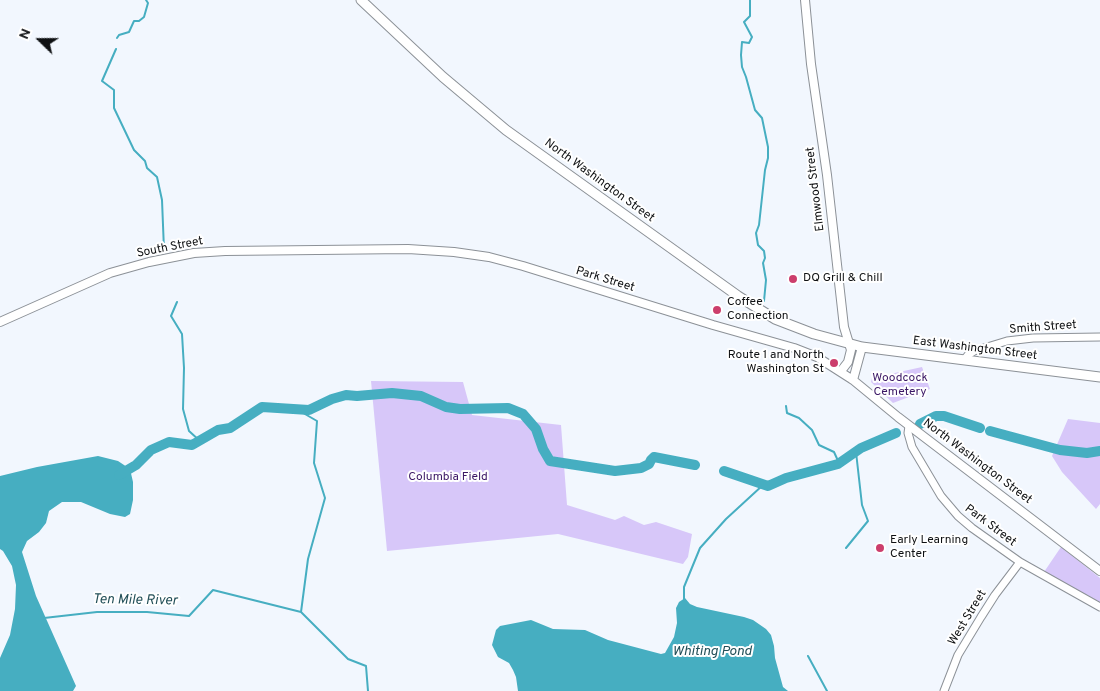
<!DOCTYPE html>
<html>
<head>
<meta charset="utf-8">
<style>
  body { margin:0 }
  #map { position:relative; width:1100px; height:691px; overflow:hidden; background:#f2f7fe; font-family:Overpass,sans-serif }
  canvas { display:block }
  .north { position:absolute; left:15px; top:15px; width:50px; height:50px; -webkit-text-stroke:4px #fff; paint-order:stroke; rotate:292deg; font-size:14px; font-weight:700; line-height:20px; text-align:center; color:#0f1113 }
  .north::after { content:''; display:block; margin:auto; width:18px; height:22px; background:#0f1113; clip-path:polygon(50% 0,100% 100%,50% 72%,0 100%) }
</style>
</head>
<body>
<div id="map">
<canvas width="1100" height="691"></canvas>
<div class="north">N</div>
</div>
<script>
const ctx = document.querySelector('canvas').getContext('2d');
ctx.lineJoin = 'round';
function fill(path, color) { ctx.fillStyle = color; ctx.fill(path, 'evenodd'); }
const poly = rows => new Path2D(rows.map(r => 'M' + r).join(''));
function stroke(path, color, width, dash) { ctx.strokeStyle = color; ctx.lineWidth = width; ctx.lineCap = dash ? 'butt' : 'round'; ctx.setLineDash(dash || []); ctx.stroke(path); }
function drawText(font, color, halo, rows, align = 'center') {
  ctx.font = font + ' Overpass,sans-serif'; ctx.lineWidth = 4; ctx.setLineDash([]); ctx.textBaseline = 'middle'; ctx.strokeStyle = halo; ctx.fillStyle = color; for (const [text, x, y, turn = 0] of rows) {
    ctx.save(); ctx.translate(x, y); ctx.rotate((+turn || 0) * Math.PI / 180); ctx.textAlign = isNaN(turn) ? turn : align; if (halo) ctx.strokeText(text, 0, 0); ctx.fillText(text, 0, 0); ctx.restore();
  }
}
const green = poly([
  [922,367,930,389,893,403,871,382,872,378],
  [371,381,463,382,472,415,561,425,567,505,615,520,624,516,644,525,656,522,692,534,688,557,683,564,558,534,387,551],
  [1068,419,1100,423,1100,504,1096,509,1062,472,1052,456],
  [1061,547,1100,578,1100,602,1044,572]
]);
const water = poly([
  [98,456,118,461,130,469,133,482,133,500,130,514,125,517,110,514,81,502,62,502,49,511,46,523,39,532,27,541,22,552,36,596,76,686,73,691,0,691,0,658,10,635,15,609,16,585,12,566,3,551,0,549,0,476,37,467],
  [685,598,690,604,697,607,744,617,753,620,766,629,771,635,774,646,775,658,783,687,788,691,518,691,516,677,513,670,509,663,498,657,492,645,496,630,500,626,531,620,553,629,585,630,608,640,661,654,665,653,674,637,677,623,676,608,679,602]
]);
const stream = poly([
  [750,0,750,16,744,22,752,37,749,43,742,42,741,55,742,67,746,77,755,110,762,118,768,147,768,158,765,170,759,225,756,233,758,245,764,251,765,258,763,263,766,280,764,301],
  [117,38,119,35,129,32,134,21,139,21,144,17,148,3,146,0],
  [116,49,102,81,114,90,114,108,134,150,145,161,147,168,157,177,162,200,164,250],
  [177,302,171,316,182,334,184,368,183,409,189,431,200,441],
  [786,406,787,413,799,418,812,430,819,445,834,452,839,463],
  [298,410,317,421,314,463,325,498,308,559,301,612],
  [846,548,868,521,862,505,856,452],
  [684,601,684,587,700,548,726,519,763,485],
  [44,618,97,612,147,612,189,616,213,590,301,612,348,659,366,666,368,691],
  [808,656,827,691]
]);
const river = poly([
  [920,424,936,416,944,416,980,428],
  [990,431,1060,450,1087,453,1100,451],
  [724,471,768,486,786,478,838,464,861,448,896,433],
  [119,475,136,465,151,450,169,442,192,445,218,430,230,428,262,407,309,410,332,399,346,395,357,396,392,393,421,396,446,407,460,409,508,408,523,414,536,429,543,449,550,461,615,471,641,468,649,464,651,460,654,457,695,465]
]);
const tertiary = poly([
  [964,360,968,355,974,351,1007,341,1033,338,1100,337],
  [909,426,908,433,912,447,941,496,958,516,972,528,1020,562,1100,607],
  [944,691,958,655,981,617,995,595,1020,562]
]);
const secondary = poly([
  [805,0,811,64,827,175,844,327,851,350,848,362,841,371],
  [0,322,110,273,149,262,194,253,225,251,408,249,454,252,489,257,523,266,713,325,794,348,817,357,853,380,898,417,1100,571],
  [853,380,862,347]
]);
const primary = poly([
  [361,0,443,77,506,130,738,296,775,319,814,334,862,347,1100,377]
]);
const markers = [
  [793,279,5,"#cc3e6c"],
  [717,310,5,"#cc3e6c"],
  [834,363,5,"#cc3e6c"],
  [880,548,5,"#cc3e6c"]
];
const streetNames = [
  ["North Washington Street",599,181,36],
  ["Elmwood Street",816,189,-97],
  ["South Street",170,248,-11],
  ["Park Street",605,280,17],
  ["Smith Street",1043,328,-4],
  ["East Washington Street",975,349,7],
  ["North Washington Street",977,462,37],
  ["Park Street",990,526,37],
  ["West Street",968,618,-59]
];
const poiNames = [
  ["DQ Grill & Chill",803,279],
  ["Coffee",727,303],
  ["Connection",727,317],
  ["Route 1 and North",824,356,"right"],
  ["Washington St",824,370,"right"],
  ["Early Learning",890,541],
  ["Center",890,555]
];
const parkNames = [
  ["Woodcock",900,379],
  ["Cemetery",900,393],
  ["Columbia Field",448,478]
];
const waterNames = [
  ["Ten Mile River",135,601,1],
  ["Whiting Pond",712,652]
];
fill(green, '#d7c7f9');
fill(water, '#46aec1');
stroke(stream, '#46aec1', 2);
stroke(river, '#46aec1', 10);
stroke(tertiary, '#8c9197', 9);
stroke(secondary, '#8c9197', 10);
stroke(primary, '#8c9197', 11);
stroke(tertiary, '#fff', 7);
stroke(secondary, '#fff', 8);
stroke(primary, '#fff', 9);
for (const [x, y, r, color] of markers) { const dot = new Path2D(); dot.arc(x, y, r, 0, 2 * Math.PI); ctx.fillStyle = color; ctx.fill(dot); stroke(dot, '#fff', 2); }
drawText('12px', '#0f1113', '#fff', streetNames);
drawText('12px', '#0f1113', '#fff', poiNames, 'left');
drawText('12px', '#3b1765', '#fff', parkNames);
drawText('italic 14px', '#224f58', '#fff', waterNames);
</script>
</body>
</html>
